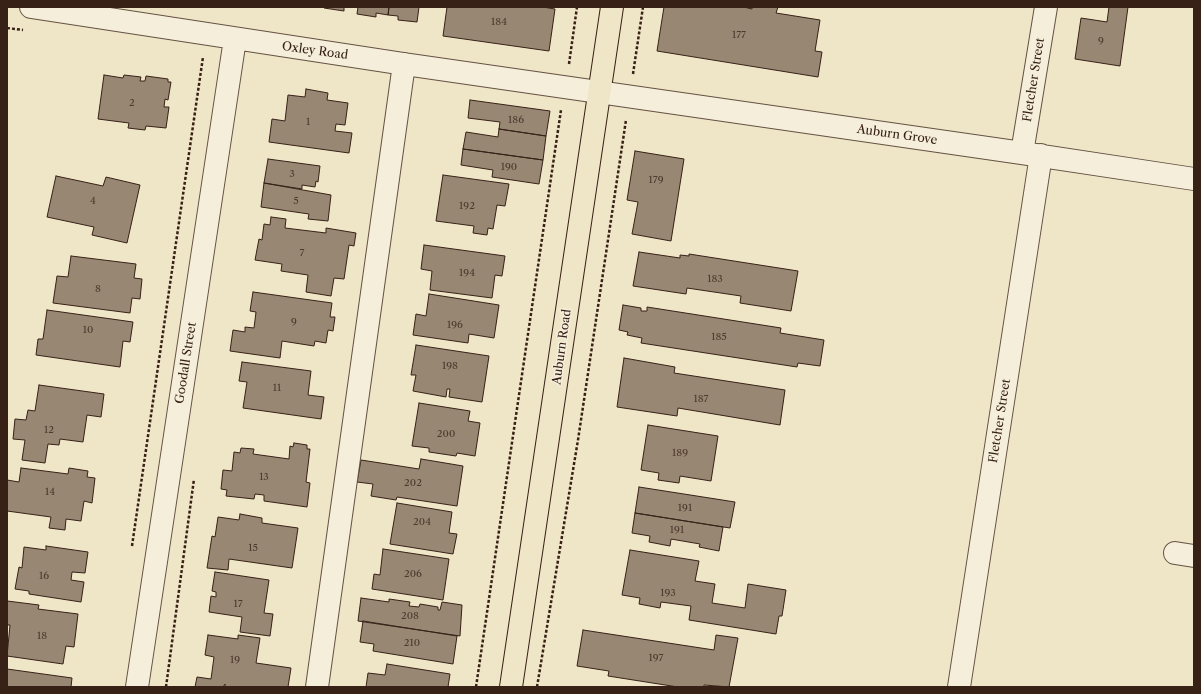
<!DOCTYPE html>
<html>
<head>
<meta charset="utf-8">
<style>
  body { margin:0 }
  #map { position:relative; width:1201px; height:694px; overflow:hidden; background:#efe5c7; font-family:"Libre Caslon Text",serif }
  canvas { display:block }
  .frame { position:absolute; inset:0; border:8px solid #372117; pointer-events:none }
</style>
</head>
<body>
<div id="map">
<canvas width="1201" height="694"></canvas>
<div class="frame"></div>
</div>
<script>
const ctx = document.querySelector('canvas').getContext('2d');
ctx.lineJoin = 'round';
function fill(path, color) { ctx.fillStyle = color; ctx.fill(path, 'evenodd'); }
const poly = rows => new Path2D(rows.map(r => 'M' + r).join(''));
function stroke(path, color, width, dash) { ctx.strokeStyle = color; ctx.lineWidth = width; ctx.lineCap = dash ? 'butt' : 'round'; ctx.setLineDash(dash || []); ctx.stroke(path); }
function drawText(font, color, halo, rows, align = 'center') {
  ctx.font = font + ' "Libre Caslon Text",serif'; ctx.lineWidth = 3; ctx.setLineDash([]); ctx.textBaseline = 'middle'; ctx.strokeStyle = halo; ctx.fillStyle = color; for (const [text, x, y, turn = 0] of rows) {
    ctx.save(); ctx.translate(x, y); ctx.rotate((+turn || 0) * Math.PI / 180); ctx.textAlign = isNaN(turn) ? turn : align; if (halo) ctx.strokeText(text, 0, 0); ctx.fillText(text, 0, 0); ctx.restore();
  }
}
const building = poly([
  [324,7,344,7,344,11,324,8,324,7],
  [358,7,389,7,388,15,376,13,376,17,357,14,358,7],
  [389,7,419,7,417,22,398,20,398,16,388,15,389,7],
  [447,7,543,7,555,9,549,51,443,36,447,7],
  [664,7,744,7,752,9,752,7,778,7,776,13,820,20,815,51,822,52,818,77,657,51,664,7],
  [1109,7,1128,7,1120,66,1075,59,1081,18,1107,22,1109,7],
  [104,75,123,78,124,75,141,77,140,81,145,81,146,76,168,79,168,82,171,82,168,100,165,99,164,107,169,107,166,128,146,126,145,130,128,128,129,123,98,119,104,75],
  [306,89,328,93,327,100,348,103,345,125,336,124,335,131,352,133,349,153,269,142,272,119,285,121,288,95,305,97,306,89],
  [470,100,550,111,546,136,499,129,500,122,468,118,470,100],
  [499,129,546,136,543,160,463,149,466,132,498,137,499,129],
  [463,149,543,160,539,184,492,177,493,170,461,165,463,149],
  [635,151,684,159,671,241,632,234,638,202,627,200,635,151],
  [268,159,320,166,318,182,316,181,315,187,302,185,302,189,264,183,268,159],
  [443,175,509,184,505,206,497,205,493,229,488,228,487,235,473,233,474,226,436,221,443,175],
  [56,176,103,186,106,177,140,185,127,243,92,235,94,227,47,217,56,176],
  [264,183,331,195,328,221,308,219,309,214,261,207,264,183],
  [271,217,286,219,285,228,326,233,326,228,356,233,354,246,349,245,344,279,334,278,331,296,306,292,308,275,281,271,282,264,255,260,259,239,262,240,264,224,270,225,271,217],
  [424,245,505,256,502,276,495,275,492,298,430,290,432,271,421,269,424,245],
  [639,252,680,258,680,255,689,256,689,254,798,271,791,311,740,303,741,296,687,288,686,294,633,286,639,252],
  [71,256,136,264,134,278,142,279,140,299,132,298,130,313,53,303,57,276,68,277,71,256],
  [253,292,332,303,330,317,335,317,333,331,328,330,326,343,315,341,314,346,282,341,280,358,230,351,233,330,245,332,245,327,254,328,256,312,250,311,253,292],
  [429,294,499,305,494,338,469,334,468,343,413,335,416,314,426,316,429,294],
  [623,305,641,308,641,311,647,311,647,307,781,328,780,333,824,340,820,366,798,363,797,367,641,343,642,338,627,335,628,332,619,330,623,305],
  [47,310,133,322,130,342,123,341,120,367,36,355,38,339,43,339,47,310],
  [416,345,489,356,482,402,449,397,450,389,447,389,446,397,413,391,416,375,411,375,416,345],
  [624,358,675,367,674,373,785,390,780,425,678,408,677,416,617,407,624,358],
  [242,362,311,371,308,395,324,397,321,419,243,408,247,382,239,381,242,362],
  [39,385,104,394,101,417,87,415,83,442,60,439,59,445,48,444,45,463,22,460,25,440,13,439,15,419,26,420,28,410,35,411,39,385],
  [419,403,470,411,468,421,480,423,475,456,457,453,456,456,429,452,429,448,412,446,419,403],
  [648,425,718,436,711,481,680,476,679,483,658,480,659,473,641,470,648,425],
  [294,443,307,445,307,449,310,449,306,482,310,483,307,507,264,501,264,495,255,494,254,499,226,496,227,490,221,489,223,470,232,471,234,452,240,453,241,448,254,449,253,454,289,459,290,446,293,447,294,443],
  [421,459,463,466,457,506,397,497,396,500,371,496,373,484,357,482,361,460,419,469,421,459],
  [21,468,68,474,69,468,88,471,87,477,95,478,92,503,84,501,81,521,66,519,65,530,49,528,51,517,7,511,7,480,19,482,21,468],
  [639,487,735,502,730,528,635,513,639,487],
  [397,503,452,512,449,533,457,534,453,554,390,544,397,503],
  [635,513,723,527,719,551,699,547,700,544,671,539,670,546,649,542,650,536,632,533,635,513],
  [240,514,262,518,262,523,298,528,292,568,229,559,228,570,207,568,212,536,215,537,218,517,239,520,240,514],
  [46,546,88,552,85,573,72,572,71,580,84,582,81,602,29,594,29,591,15,589,19,567,22,568,24,547,46,550,46,546],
  [383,549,449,559,443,600,372,589,374,574,380,575,383,549],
  [630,550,699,561,695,581,715,584,712,603,745,608,748,584,786,590,782,616,779,616,776,634,689,620,691,606,661,602,660,608,639,604,640,598,622,595,630,550],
  [215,572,269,580,264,613,273,614,270,636,240,632,242,617,209,612,211,596,216,597,216,592,212,591,215,572],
  [361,598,389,602,389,599,410,602,409,606,419,607,420,604,438,607,438,610,440,610,442,602,462,605,460,636,358,621,361,598],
  [7,601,39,605,38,609,78,614,74,647,66,646,63,664,7,656,10,625,7,625,7,601],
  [363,621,457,636,453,664,373,651,374,644,360,642,363,621],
  [583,630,714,650,716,635,738,638,729,687,704,685,704,687,678,687,608,676,609,671,577,666,583,630],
  [208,635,238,639,238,635,260,638,256,663,291,668,288,687,225,687,225,684,223,687,195,687,197,677,211,679,214,657,205,655,208,635],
  [387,664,450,674,448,687,366,687,368,673,385,675,387,664],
  [7,669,72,678,71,687,7,687,7,669]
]);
const path = poly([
  [7,28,23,30],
  [569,64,577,7],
  [633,74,643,7],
  [132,546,203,57],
  [166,687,194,479],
  [476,687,561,110],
  [537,687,578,440,626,120]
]);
const minor = poly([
  [31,7,404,64,1022,153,1194,179],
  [1022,153,1046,7],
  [1175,553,1194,556],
  [137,687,235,39],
  [317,687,404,64],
  [959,687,1041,155]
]);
const major = poly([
  [511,687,612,7]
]);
const numberNames = [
  ["184",499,22],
  ["177",739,35],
  ["9",1101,41],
  ["2",132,103],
  ["186",516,120],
  ["1",308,122],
  ["190",509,167],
  ["3",292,174],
  ["179",656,180],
  ["4",93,201],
  ["5",296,201],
  ["192",467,206],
  ["7",302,253],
  ["194",467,273],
  ["183",715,279],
  ["8",98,289],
  ["9",294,322],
  ["196",455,325],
  ["10",88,330],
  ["185",719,337],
  ["198",450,366],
  ["11",277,388],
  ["187",701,399],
  ["12",49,430],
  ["200",446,434],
  ["189",680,453],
  ["13",264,477],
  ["202",413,483],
  ["14",50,492],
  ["191",685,508],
  ["204",422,522],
  ["191",677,530],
  ["15",253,548],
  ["206",413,574],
  ["16",44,576],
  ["193",668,593],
  ["17",238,604],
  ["208",410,616],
  ["18",42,636],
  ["210",412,643],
  ["197",656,658],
  ["19",235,660]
];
const streetNames = [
  ["Oxley Road",315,51,8],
  ["Fletcher Street",1034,80,-81],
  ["Auburn Grove",897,135,8],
  ["Auburn Road",562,347,-82],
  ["Goodall Street",186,363,-81],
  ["Fletcher Street",1000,421,-81]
];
fill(building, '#978773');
stroke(building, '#372117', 1);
stroke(minor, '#655243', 24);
stroke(major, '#372117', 24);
stroke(path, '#372117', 2.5, [3, 2]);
stroke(minor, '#f5eedb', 22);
stroke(major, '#efe5c7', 22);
drawText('10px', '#4f3a2e', null, numberNames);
drawText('12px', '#372117', '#f5eedb', streetNames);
</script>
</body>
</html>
